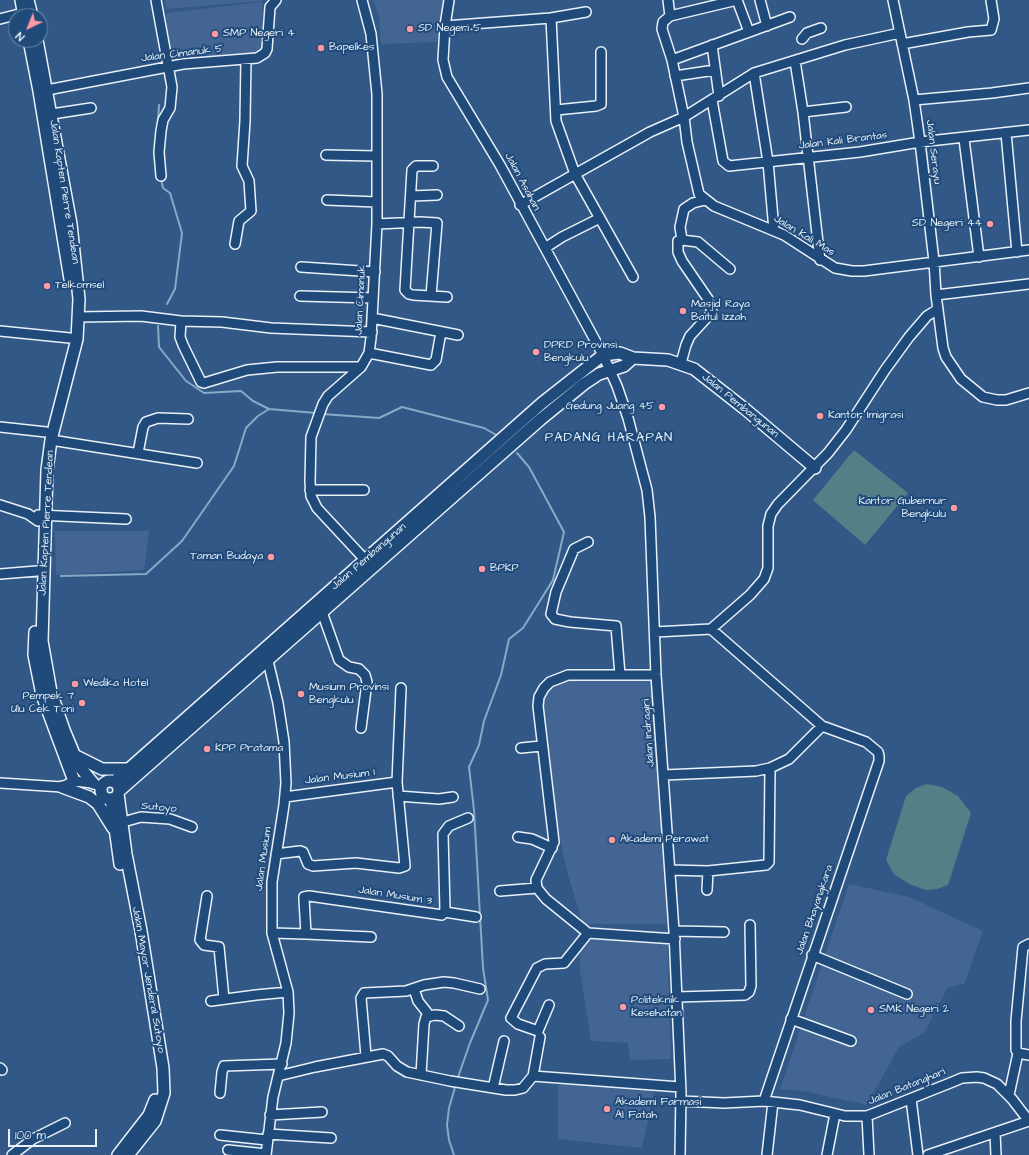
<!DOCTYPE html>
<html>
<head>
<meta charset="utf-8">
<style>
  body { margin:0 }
  #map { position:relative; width:1029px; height:1155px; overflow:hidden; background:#325887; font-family:"Architects Daughter",sans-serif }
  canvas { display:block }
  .north { position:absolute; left:8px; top:8px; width:40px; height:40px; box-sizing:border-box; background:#1f4a7a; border:1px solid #6f8dac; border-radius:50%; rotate:223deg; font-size:11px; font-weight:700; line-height:16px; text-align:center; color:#e8f1f8 }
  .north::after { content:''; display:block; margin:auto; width:14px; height:18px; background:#ff9aa2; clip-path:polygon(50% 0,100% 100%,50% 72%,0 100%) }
  .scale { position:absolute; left:8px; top:1129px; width:89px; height:18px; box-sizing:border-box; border:2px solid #e8f1f8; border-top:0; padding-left:5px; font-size:12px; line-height:14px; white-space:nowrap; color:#e8f1f8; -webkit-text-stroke:3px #1f4a7a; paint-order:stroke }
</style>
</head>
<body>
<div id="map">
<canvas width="1029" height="1155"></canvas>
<div class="north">N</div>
<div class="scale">100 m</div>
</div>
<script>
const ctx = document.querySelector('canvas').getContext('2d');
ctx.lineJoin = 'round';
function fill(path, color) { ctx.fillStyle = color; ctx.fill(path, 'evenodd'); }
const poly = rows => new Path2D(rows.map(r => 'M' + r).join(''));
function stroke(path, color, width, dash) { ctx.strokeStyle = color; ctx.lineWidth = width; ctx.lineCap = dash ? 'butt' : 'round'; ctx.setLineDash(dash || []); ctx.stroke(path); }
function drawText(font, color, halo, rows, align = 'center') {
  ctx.font = font + ' "Architects Daughter",sans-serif'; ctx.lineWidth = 4; ctx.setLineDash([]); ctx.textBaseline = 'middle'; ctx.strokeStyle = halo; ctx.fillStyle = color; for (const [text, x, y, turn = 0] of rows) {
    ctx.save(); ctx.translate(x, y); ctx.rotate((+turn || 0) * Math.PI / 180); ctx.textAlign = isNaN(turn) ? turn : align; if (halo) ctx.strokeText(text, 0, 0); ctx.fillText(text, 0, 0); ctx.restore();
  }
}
const built = poly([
  [165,0,262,0,262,1,166,9],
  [373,0,444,0,437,42,381,44,379,16],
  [262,2,263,54,170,61,166,13],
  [55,531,149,531,144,570,56,575],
  [652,676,667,924,583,924,568,875,552,803,543,700,558,677],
  [849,884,909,897,983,931,964,984,948,987,924,1033,899,1047,867,1105,803,1091,780,1089],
  [667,931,671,1059,630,1060,628,1043,591,1041,580,971,579,933],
  [558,1082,655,1087,642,1148,558,1139]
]);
const green = poly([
  [854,450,908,493,865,545,813,500],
  [927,784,942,787,958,796,971,813,948,885,937,889,926,890,909,884,894,874,886,860,906,796,916,788]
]);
const stream = poly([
  [158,121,159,105],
  [161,179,163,188,170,193,182,233,175,289,167,304],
  [158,326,159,347,186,381,204,393,241,391,253,401,269,409],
  [322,414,379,418,402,407,484,428,498,436],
  [61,576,146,574,182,541,234,466,246,428,258,416,269,409,316,413],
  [15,577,36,577],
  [0,579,5,578],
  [457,1080,470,1043,488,1000,483,968,474,810,469,767,479,745,484,721,501,675,509,639,523,628,553,580,564,532,529,467,517,453],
  [454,1155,449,1140,447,1125,449,1108,456,1084]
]);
const minor = poly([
  [156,0,172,87,170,108,163,120,161,131,159,152,161,176],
  [362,0,371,34,377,94,377,224,371,338,369,353,361,367,328,396,323,404,311,437,310,482,311,496,317,508,369,564],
  [449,0,445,26,443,60,447,77,500,165,603,355,617,386,628,418,647,490,650,517,656,675,674,931,681,1093,680,1155],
  [760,0,767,26],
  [893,0,914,100,920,142,934,261,936,295,943,348,946,357,961,379,983,397,997,400,1006,400,1029,393],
  [670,16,737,0],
  [551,18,556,121,575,174,633,277],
  [0,19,23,13],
  [445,26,551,18,586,12],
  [749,32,790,17],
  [900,33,845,45,754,73,684,117,687,142,699,194,714,206,784,235,835,268,852,271,864,271,1029,250],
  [802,39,807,33,821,28],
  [902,44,968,32,991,30,994,19,991,0],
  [712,45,719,96],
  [672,60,749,32,737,0],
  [795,61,803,112,820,260],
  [754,73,768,162,774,230],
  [675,76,715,70],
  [47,90,183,64,257,58,265,53,267,49,270,7,276,0],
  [712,100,723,161,729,166,860,152,920,142,1029,130],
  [914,100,992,93,1029,88],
  [556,110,596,106,601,104,601,52],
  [803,112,846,107],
  [52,114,91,108],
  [1006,133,1017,252],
  [964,139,979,257],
  [326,155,376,156],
  [433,166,416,166,412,170,405,290,409,294,413,295,447,297],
  [411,196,437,195],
  [327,200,377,202],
  [520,205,650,132,684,117,672,60,662,29,663,22,670,16,668,0],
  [377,224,420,222,437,223,431,296],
  [682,240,680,227,684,209,693,203,705,200],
  [235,244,239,221,251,211,249,181,242,166,245,121,246,59],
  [545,248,562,237,600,218],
  [301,267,375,272],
  [936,295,1029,284],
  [300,296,373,298],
  [78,317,141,316,181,321,222,322,271,328,372,332],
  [372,318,458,335],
  [181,321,180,337,183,345,201,382,204,383,247,370,277,367,361,367],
  [0,331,70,338],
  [369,353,431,365,436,360,441,332],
  [681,363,686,345,690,336,712,312,708,299,682,261,678,252,678,241,682,240,698,242,730,269],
  [0,427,46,432],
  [51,440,197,463],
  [138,453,143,427,146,422,158,418,188,419],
  [310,490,364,490],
  [0,505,28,514,38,521],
  [38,515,126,519],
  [588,542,574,549,556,592,551,614,555,619,570,622,616,626,620,675],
  [0,574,37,571],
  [322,612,339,660,349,667,359,669,365,675,367,682,361,728],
  [711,629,750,595,764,579,768,568,768,526,771,514,778,504,828,453,846,430,885,370,909,337,927,316,938,309],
  [655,632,711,629,822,726,866,742,878,752,879,756,879,761,764,1101],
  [656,675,568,675,550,682,544,688,539,697,538,706,554,842,536,880,537,888,546,899,588,933,675,939],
  [521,748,541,746],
  [664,775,756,771,770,768,789,759,822,726],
  [0,783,62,787,74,781,93,783,101,787],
  [398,796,439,799,453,797],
  [285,797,397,782],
  [123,822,141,817,170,819,192,827],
  [518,837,532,839,552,848],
  [276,854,300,851,303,852,308,864,313,866,356,863,399,868,405,866,397,782,401,688],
  [670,870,708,871,766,865,769,862,770,768],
  [707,890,708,871],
  [500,891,537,888],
  [207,896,200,940,204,945,219,947,224,999],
  [445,912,476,917],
  [674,931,724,932],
  [272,933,306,934,304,899,304,897,309,896,442,915,445,910,443,834,449,826,468,818],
  [306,934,371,937],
  [1029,944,1023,947,1016,1021,1016,1050,1018,1053,1029,1055],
  [812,955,907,994],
  [414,989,418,1001,429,1015],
  [677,997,745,995,749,992,751,986,750,925],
  [211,1001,256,995,288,992],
  [549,1005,538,1031,518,1024,511,1018,537,968,545,964,564,963,588,933],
  [791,1019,851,1041],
  [366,1056,361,998,364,993,406,991,424,985,444,982,454,983,480,989],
  [0,1068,2,1070],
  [421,1075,424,1024,426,1017,435,1015,444,1016,459,1026],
  [278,1076,315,1067,383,1054,388,1056,397,1066,407,1072,450,1081,506,1090,515,1090,523,1088,533,1076,680,1087],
  [533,1076,540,1037],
  [493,1088,504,1041],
  [220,1093,222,1072,224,1066,282,1064],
  [1009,1095,1018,1053],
  [911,1099,918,1155],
  [681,1101,724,1103,764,1101,800,1105,845,1116,867,1116,950,1083,962,1078,977,1077,984,1078,997,1084,1012,1099,1029,1121],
  [270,1115,322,1112],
  [867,1116,869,1155],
  [995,1133,996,1155],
  [268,1134,331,1138],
  [220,1135,267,1140],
  [228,1150,266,1154],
  [12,1155,33,1139,65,1123],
  [266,1155,273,1097,286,1043,289,1013,288,992,272,933,272,882,284,805,286,783,284,742,278,703,268,661],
  [767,1155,773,1102],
  [827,1155,835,1114],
  [928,1155,1029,1121]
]);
const major = poly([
  [21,0,24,16],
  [28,0,32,16],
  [29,40,39,91,70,279],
  [37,40,71,224,79,299,77,339,51,440,47,470,42,641,51,692,64,730,79,766,93,783],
  [35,632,34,655,42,695,74,781],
  [76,756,102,769,129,769],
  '101 790a9 9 0 1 1 18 0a9 9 0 1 1-18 0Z',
  [114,782,542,403,603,355,620,353,633,358,668,360,694,369,745,409,815,468],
  [62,787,89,797,98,804,113,828],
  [119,791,541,419,584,384,599,374,624,366,633,358],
  [118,794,126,854,141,931,163,1068,164,1093,155,1121,128,1155],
  [111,799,120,864],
  [118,1155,149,1115,155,1100]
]);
const markers = [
  [410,29,4,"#ff9aa2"],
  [215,34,4,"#ff9aa2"],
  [321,48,4,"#ff9aa2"],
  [990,224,4,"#ff9aa2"],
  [47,286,4,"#ff9aa2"],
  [683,311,4,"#ff9aa2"],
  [536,352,4,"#ff9aa2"],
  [662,407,4,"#ff9aa2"],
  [820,416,4,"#ff9aa2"],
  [954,508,4,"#ff9aa2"],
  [271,557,4,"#ff9aa2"],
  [482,569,4,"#ff9aa2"],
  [75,684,4,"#ff9aa2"],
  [301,694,4,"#ff9aa2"],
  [82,703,4,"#ff9aa2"],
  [207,749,4,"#ff9aa2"],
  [612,840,4,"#ff9aa2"],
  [623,1007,4,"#ff9aa2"],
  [871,1010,4,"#ff9aa2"],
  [607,1109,4,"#ff9aa2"]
];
const poiNames = [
  ["SD Negeri 5",418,29],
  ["SMP Negeri 4",223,34],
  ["Bapelkes",329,48],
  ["SD Negeri 44",982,224,"right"],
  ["Telkomsel",55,286],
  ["Masjid Raya",691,305],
  ["Baitul Izzah",691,318],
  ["DPRD Provinsi",544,346],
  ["Bengkulu",544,359],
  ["Gedung Juang 45",654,407,"right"],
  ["Kantor Imigrasi",828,416],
  ["Kantor Gubernur",946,502,"right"],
  ["Bengkulu",946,515,"right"],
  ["Taman Budaya",263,557,"right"],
  ["BPKP",490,569],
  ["Wedika Hotel",83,684],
  ["Musium Provinsi",309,688],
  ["Bengkulu",309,701],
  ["Pempek 7",74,697,"right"],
  ["Ulu Cek Toni",74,710,"right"],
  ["KPP Pratama",215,749],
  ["Akademi Perawat",620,840],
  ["Politeknik",631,1001],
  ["Kesehatan",631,1014],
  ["SMK Negeri 2",879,1010],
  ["Akademi Farmasi",615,1103],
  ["Al Fatah",615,1116]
];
const streetNames = [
  ["Jalan Cimanuk 5",182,54,-7],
  ["Jalan Kali Brantas",843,141,-7],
  ["Jalan Serayu",933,152,83],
  ["Jalan Asahan",522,182,62],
  ["Jalan Kapten Pierre Tendean",64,192,81],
  ["Jalan Kali Mas",804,236,31],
  ["Jalan Cimanuk",361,300,-87],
  ["Jalan Pembangunan",740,406,39],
  ["Jalan Kapten Pierre Tendean",47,523,-87],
  ["Jalan Pembangunan",369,557,-41],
  ["Jalan Indragiri",649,733,-94],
  ["Jalan Musium 1",340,777,-7],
  ["Sutoyo",159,808,5],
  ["Jalan Musium",264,859,-82],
  ["Jalan Musium 3",395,896,9],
  ["Jalan Bhayangkara",815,910,-71],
  ["Jalan Mayor Jenderal Sutoyo",148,980,80],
  ["Jalan Batanghari",907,1087,-22]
];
const quarterNames = [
  ["PADANG HARAPAN",609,438]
];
fill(built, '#436593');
fill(green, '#557f86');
stroke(stream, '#87aac6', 2);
stroke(minor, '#e8f1f8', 12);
stroke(major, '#e8f1f8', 14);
stroke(minor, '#1f4a7a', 9);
stroke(major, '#1f4a7a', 11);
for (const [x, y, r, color] of markers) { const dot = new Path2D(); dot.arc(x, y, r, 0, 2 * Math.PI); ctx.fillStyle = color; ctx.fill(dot); stroke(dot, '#1f4a7a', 1.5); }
drawText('11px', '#e8f1f8', '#1f4a7a', poiNames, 'left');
drawText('11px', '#e8f1f8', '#1f4a7a', streetNames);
ctx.letterSpacing = '1px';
drawText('13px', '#e8f1f8', '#1f4a7a', quarterNames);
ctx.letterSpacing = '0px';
</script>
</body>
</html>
